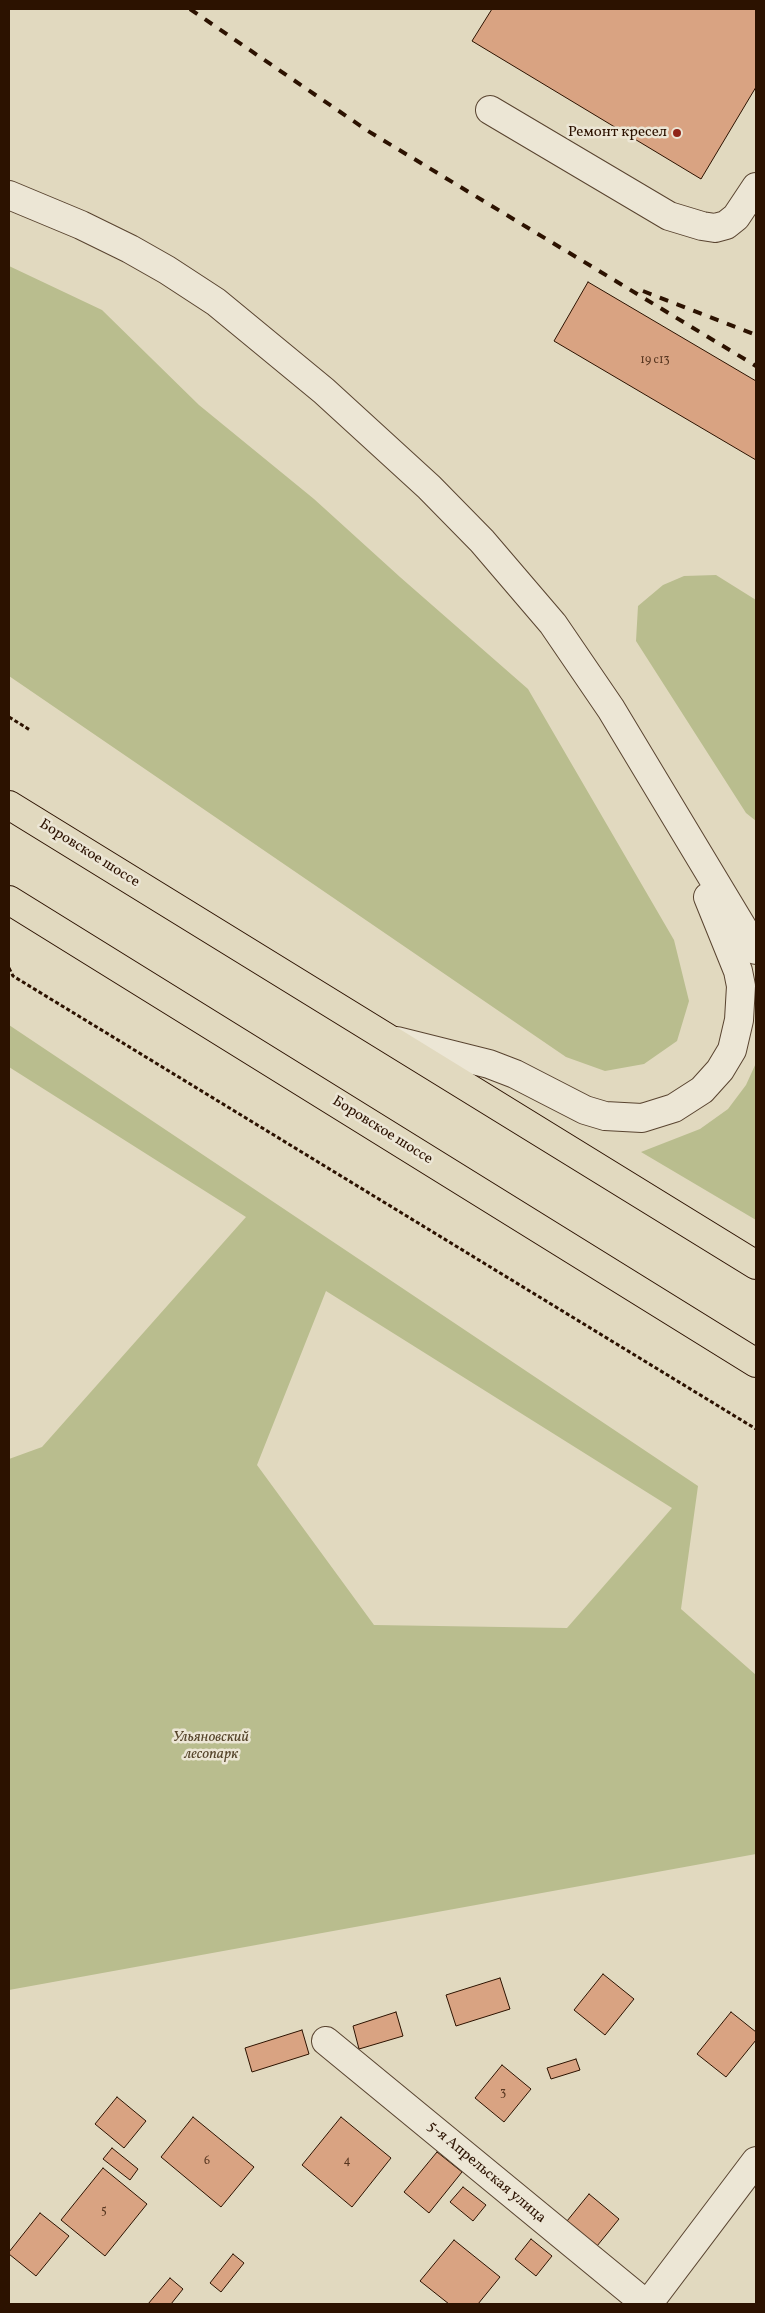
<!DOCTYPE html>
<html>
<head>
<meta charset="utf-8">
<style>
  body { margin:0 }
  #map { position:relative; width:765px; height:2313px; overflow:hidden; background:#e1d9bf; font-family:Vollkorn,serif }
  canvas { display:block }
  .frame { position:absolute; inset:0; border:10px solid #2c1200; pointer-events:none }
</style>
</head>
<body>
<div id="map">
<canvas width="765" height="2313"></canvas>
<div class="frame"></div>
</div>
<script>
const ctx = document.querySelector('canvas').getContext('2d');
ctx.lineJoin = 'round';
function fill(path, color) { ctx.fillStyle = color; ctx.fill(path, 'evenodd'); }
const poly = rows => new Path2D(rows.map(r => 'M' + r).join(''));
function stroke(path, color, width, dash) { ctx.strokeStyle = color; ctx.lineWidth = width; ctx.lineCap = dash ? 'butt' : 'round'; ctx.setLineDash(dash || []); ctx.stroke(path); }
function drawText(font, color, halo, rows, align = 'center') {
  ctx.font = font + ' Vollkorn,serif'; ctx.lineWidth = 5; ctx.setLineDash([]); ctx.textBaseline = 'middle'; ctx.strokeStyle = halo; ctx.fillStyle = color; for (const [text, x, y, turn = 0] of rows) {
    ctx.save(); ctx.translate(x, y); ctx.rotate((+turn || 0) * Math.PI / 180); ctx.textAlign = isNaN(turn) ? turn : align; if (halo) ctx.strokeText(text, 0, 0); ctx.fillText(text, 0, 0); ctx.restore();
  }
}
const green = poly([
  [9,266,102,310,199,405,314,499,400,577,528,689,674,940,689,1001,677,1041,644,1064,605,1071,566,1057,9,676],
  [716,575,756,600,756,821,746,813,636,641,638,606,663,585,684,576],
  [9,1025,698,1486,681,1609,756,1675,756,1854,9,1990,9,1459,42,1447,246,1217,9,1067],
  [326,1291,672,1508,567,1628,374,1625,257,1465],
  [756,1063,756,1220,641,1152,700,1129,728,1109,746,1085]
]);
const building = poly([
  [492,9,756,9,756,87,701,179,472,41,492,9],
  [588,282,756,381,756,460,554,341,588,282],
  [603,1974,634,1999,605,2035,574,2010,603,1974],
  [500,1978,510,2009,456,2026,446,1995,500,1978],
  [396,2012,403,2036,359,2049,353,2026,396,2012],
  [731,2012,756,2032,756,2040,726,2077,697,2054,731,2012],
  [302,2030,309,2054,252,2072,245,2048,302,2030],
  [576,2059,580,2070,551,2079,547,2068,576,2059],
  [502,2065,531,2089,504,2122,475,2098,502,2065],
  [117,2097,146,2121,124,2148,95,2124,117,2097],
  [193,2117,254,2167,221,2207,161,2157,193,2117],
  [341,2117,391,2158,352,2207,302,2165,341,2117],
  [112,2148,138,2169,130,2180,103,2159,112,2148],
  [437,2152,462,2172,429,2213,404,2192,437,2152],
  [103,2168,147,2204,105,2256,61,2220,103,2168],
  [463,2187,486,2205,473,2221,450,2202,463,2187],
  [589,2194,619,2219,597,2246,567,2221,589,2194],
  [40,2213,69,2236,36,2276,9,2254,9,2252,40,2213],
  [531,2239,552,2256,536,2276,515,2259,531,2239],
  [454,2240,500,2277,478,2304,449,2304,420,2281,454,2240],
  [233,2254,244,2263,221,2292,210,2283,233,2254],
  [170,2278,183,2289,171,2304,148,2304,170,2278]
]);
const path = poly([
  [9,717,30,730],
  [9,968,13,976,756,1429]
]);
const minor = poly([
  [490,110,669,216,702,226,715,228,726,225,736,217,756,187],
  [9,195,81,225,130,249,167,270,216,302,324,391,429,487,482,541,553,624,611,709,756,950],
  [397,1041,489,1064,515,1074,585,1110,605,1116,642,1118,674,1108,702,1090,720,1070,732,1050,739,1020,741,986,738,971,708,897],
  [326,2041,646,2304],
  [648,2304,756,2161]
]);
const major = poly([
  [9,805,756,1265],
  [9,900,756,1363]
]);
const rail = poly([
  [190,9,368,131,756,366],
  [643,291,756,335]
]);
const markers = [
  [677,133,5,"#8f2418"]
];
const numberNames = [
  ["19 с13",655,361],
  ["3",503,2094],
  ["6",207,2162],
  ["4",347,2162],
  ["5",104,2212]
];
const poiNames = [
  ["Ремонт кресел",667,133]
];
const streetNames = [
  ["Боровское шоссе",89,854,32],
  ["Боровское шоссе",382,1131,32],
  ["5-я Апрельская улица",486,2173,40]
];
const parkNames = [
  ["Ульяновский",211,1738],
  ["лесопарк",211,1755]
];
fill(green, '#b9bd8e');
fill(building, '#d9a382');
stroke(building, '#2c1200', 1);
stroke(minor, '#594430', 30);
stroke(major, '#2c1200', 30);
stroke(path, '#2c1200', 3, [4, 2.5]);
stroke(minor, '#ece6d5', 28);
stroke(major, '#e1d9bf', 28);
stroke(rail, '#2c1200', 4, [9, 9]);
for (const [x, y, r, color] of markers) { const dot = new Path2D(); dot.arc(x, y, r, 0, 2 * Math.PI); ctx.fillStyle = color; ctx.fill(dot); stroke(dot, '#ece6d5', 2); }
drawText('12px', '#573620', null, numberNames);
drawText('15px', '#2c1200', '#ece6d5', poiNames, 'right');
drawText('15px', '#2c1200', '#ece6d5', streetNames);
drawText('italic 15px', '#56452b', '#ece6d5', parkNames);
</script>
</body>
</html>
